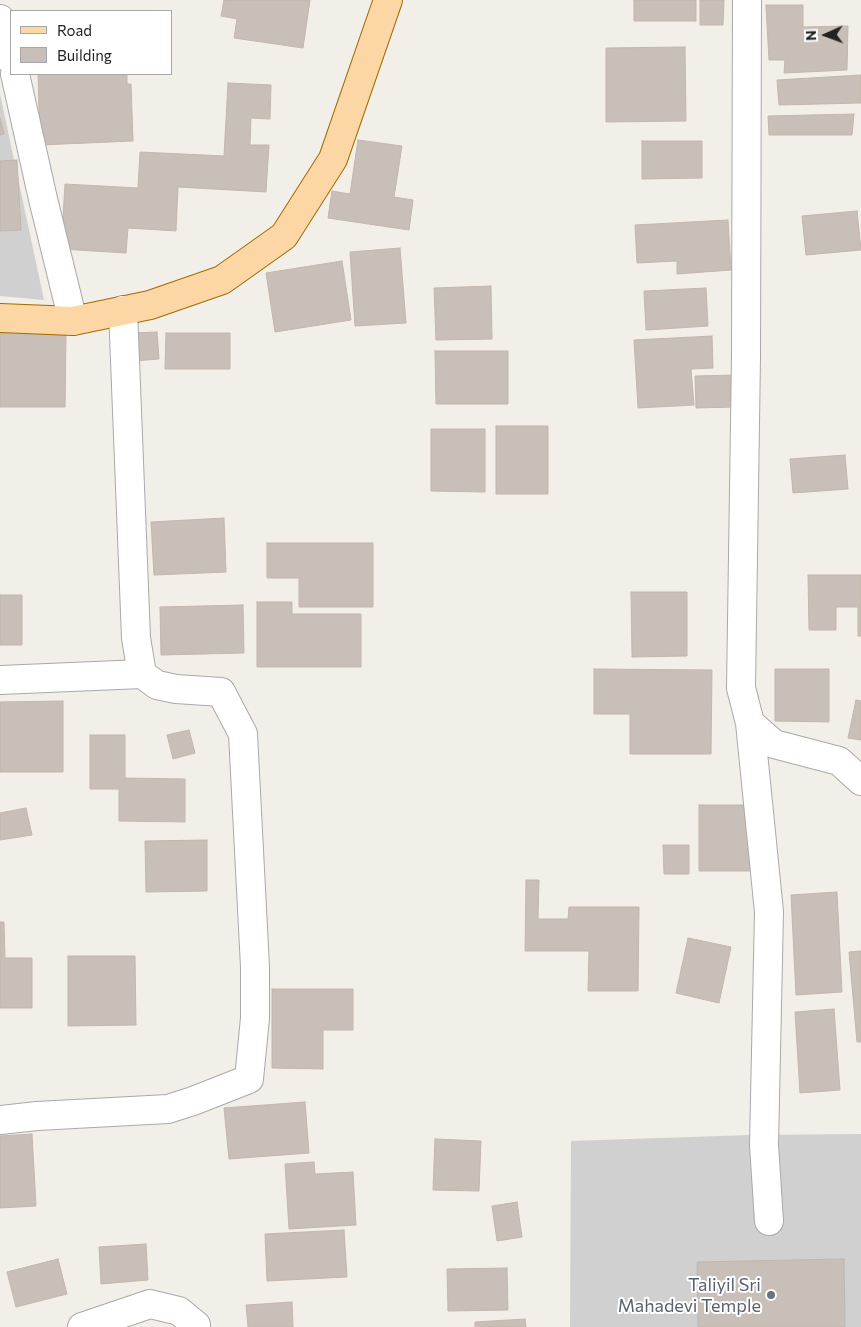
<!DOCTYPE html>
<html>
<head>
<meta charset="utf-8">
<style>
  body { margin:0 }
  #map { position:relative; width:861px; height:1327px; overflow:hidden; background:#f2efe9; font-family:Commissioner,sans-serif }
  canvas { display:block }
  .legend { position:absolute; left:10px; top:10px; width:162px; height:65px; box-sizing:border-box; background:#fff; border:1px solid #a7a7a7; margin:0; padding:6px 9px; list-style:none; font-size:15px; color:#222 }
  .legend li { display:flex; align-items:center; gap:10px; height:25px }
  .legend b { width:25px; border:1px solid #a7a7a7 }
  .north { position:absolute; left:801px; top:10px; width:50px; height:50px; -webkit-text-stroke:4px #fff; paint-order:stroke; rotate:268deg; font-size:14px; font-weight:700; line-height:20px; text-align:center; color:#222 }
  .north::after { content:''; display:block; margin:auto; width:18px; height:22px; background:#222; clip-path:polygon(50% 0,100% 100%,50% 72%,0 100%) }
</style>
</head>
<body>
<div id="map">
<canvas width="861" height="1327"></canvas>
<ul class="legend">
<li><b style="height:6px;background:#fcd6a4"></b>Road</li>
<li><b style="height:14px;background:#c7bfb8"></b>Building</li>
</ul>
<div class="north">N</div>
</div>
<script>
const ctx = document.querySelector('canvas').getContext('2d');
ctx.lineJoin = 'round';
function fill(path, color) { ctx.fillStyle = color; ctx.fill(path, 'evenodd'); }
const poly = rows => new Path2D(rows.map(r => 'M' + r).join(''));
function stroke(path, color, width, dash) { ctx.strokeStyle = color; ctx.lineWidth = width; ctx.lineCap = dash ? 'butt' : 'round'; ctx.setLineDash(dash || []); ctx.stroke(path); }
function drawText(font, color, halo, rows, align = 'center') {
  ctx.font = font + ' Commissioner,sans-serif'; ctx.lineWidth = 4; ctx.setLineDash([]); ctx.textBaseline = 'middle'; ctx.strokeStyle = halo; ctx.fillStyle = color; for (const [text, x, y, turn = 0] of rows) {
    ctx.save(); ctx.translate(x, y); ctx.rotate((+turn || 0) * Math.PI / 180); ctx.textAlign = isNaN(turn) ? turn : align; if (halo) ctx.strokeText(text, 0, 0); ctx.fillText(text, 0, 0); ctx.restore();
  }
}
const religious = poly([
  [0,94,44,300,0,296],
  [861,1134,861,1327,570,1327,571,1141,750,1135]
]);
const building = poly([
  [224,0,310,0,303,48,234,38,237,19,221,16,224,0],
  [634,0,696,0,696,21,634,21,634,0],
  [700,0,724,0,723,25,700,25,700,0],
  [766,5,803,5,803,27,848,26,847,70,784,73,785,60,769,60,766,5],
  [685,47,686,121,606,122,606,48,685,47],
  [38,74,127,74,127,84,131,84,133,141,40,145,38,74],
  [861,75,861,103,779,105,777,80,861,75],
  [228,83,271,85,270,119,251,118,250,145,269,145,266,192,178,187,176,231,128,228,126,253,61,249,65,184,138,188,140,152,224,156,228,83],
  [854,114,852,135,769,135,768,116,854,114],
  [0,118,4,134,0,135,0,118],
  [358,140,402,146,394,197,413,200,409,230,328,218,332,191,350,194,358,140],
  [642,141,702,141,702,178,642,179,642,141],
  [17,160,21,230,0,231,0,161,17,160],
  [857,211,861,250,806,255,802,216,857,211],
  [728,220,731,270,677,274,677,261,637,263,635,225,728,220],
  [400,248,406,323,355,326,350,252,400,248],
  [342,261,351,320,275,332,266,273,342,261],
  [491,286,492,339,436,340,434,288,491,286],
  [706,288,708,326,646,330,644,291,706,288],
  [157,332,159,359,135,361,133,333,157,332],
  [0,333,66,334,65,407,0,407,0,333],
  [166,333,230,333,230,369,165,369,166,333],
  [712,336,713,368,691,369,694,405,638,408,634,340,712,336],
  [435,351,508,351,508,404,436,404,435,351],
  [735,375,735,407,696,408,695,376,735,375],
  [496,426,548,426,548,494,496,494,496,426],
  [431,429,485,429,485,492,431,491,431,429],
  [845,455,848,489,793,493,790,459,845,455],
  [224,518,226,572,154,575,151,522,224,518],
  [267,543,373,543,373,607,299,607,299,578,267,578,267,543],
  [808,575,861,575,861,636,858,636,858,607,836,607,836,630,809,630,808,575],
  [631,592,687,592,687,656,632,657,631,592],
  [0,595,22,595,22,645,0,645,0,595],
  [257,602,292,602,292,614,361,614,361,667,257,667,257,602],
  [243,605,244,653,161,655,160,607,243,605],
  [594,669,712,670,711,754,630,754,630,714,594,714,594,669],
  [775,669,829,669,829,722,775,721,775,669],
  [856,700,861,701,861,740,848,738,856,700],
  [63,701,63,772,0,772,0,702,63,701],
  [189,730,195,753,173,759,167,735,189,730],
  [90,735,125,735,125,778,185,779,185,822,119,821,119,789,90,789,90,735],
  [699,805,753,805,752,871,699,871,699,805],
  [26,808,32,835,0,840,0,813,26,808],
  [207,840,207,891,146,892,145,841,207,840],
  [663,845,689,845,689,874,664,874,663,845],
  [526,880,539,880,538,919,568,919,569,907,639,907,638,991,588,991,589,951,525,951,526,880],
  [837,892,842,992,796,995,791,895,837,892],
  [0,922,4,922,5,958,32,958,32,1008,0,1008,0,922],
  [688,938,731,947,719,1003,676,993,688,938],
  [861,951,861,1042,857,1042,849,952,861,951],
  [68,956,135,956,136,1025,68,1026,68,956],
  [272,989,353,989,353,1030,323,1030,323,1069,272,1068,272,989],
  [834,1009,840,1090,800,1093,795,1012,834,1009],
  [305,1102,309,1153,229,1159,224,1108,305,1102],
  [32,1134,36,1206,0,1208,0,1136,32,1134],
  [435,1139,481,1141,479,1191,433,1190,435,1139],
  [314,1162,315,1174,353,1172,356,1225,289,1229,285,1164,314,1162],
  [517,1202,522,1237,497,1241,492,1206,517,1202],
  [344,1230,347,1277,267,1281,265,1234,344,1230],
  [146,1244,148,1280,101,1284,99,1247,146,1244],
  [58,1259,67,1294,16,1307,7,1272,58,1259],
  [844,1259,845,1327,698,1327,697,1262,844,1259],
  [507,1268,508,1310,448,1311,447,1269,507,1268],
  [292,1302,293,1327,248,1327,246,1305,292,1302],
  [525,1319,526,1327,475,1327,475,1322,525,1319]
]);
const minor = poly([
  [747,0,746,357,741,688,750,723,774,744,839,761,861,781],
  [0,19,11,60],
  [15,74,43,199,73,321],
  [123,310,136,638,142,674],
  [0,680,142,674,157,685,176,689,221,692,243,734,255,967,255,1018,249,1079,193,1101,168,1109,37,1116,0,1120],
  [750,723,769,912,764,1145,769,1221],
  [82,1327,150,1304,179,1311,196,1325,196,1327]
]);
const major = poly([
  [0,318,73,321,150,305,222,280,284,236,333,159,388,0]
]);
const markers = [
  [771,1295,5,"#6b7280"]
];
const worshipNames = [
  ["Taliyil Sri",761,1285],
  ["Mahadevi Temple",761,1306]
];
fill(religious, '#d0d0d0');
fill(building, '#c7bfb8');
stroke(building, '#c4b6ab', 1);
stroke(minor, '#a9a9a9', 30);
stroke(major, '#a06b00', 30);
stroke(minor, '#fff', 28);
stroke(major, '#fcd6a4', 28);
for (const [x, y, r, color] of markers) { const dot = new Path2D(); dot.arc(x, y, r, 0, 2 * Math.PI); ctx.fillStyle = color; ctx.fill(dot); stroke(dot, '#fff', 2); }
drawText('18px', '#5b616d', '#fff', worshipNames, 'right');
</script>
</body>
</html>
